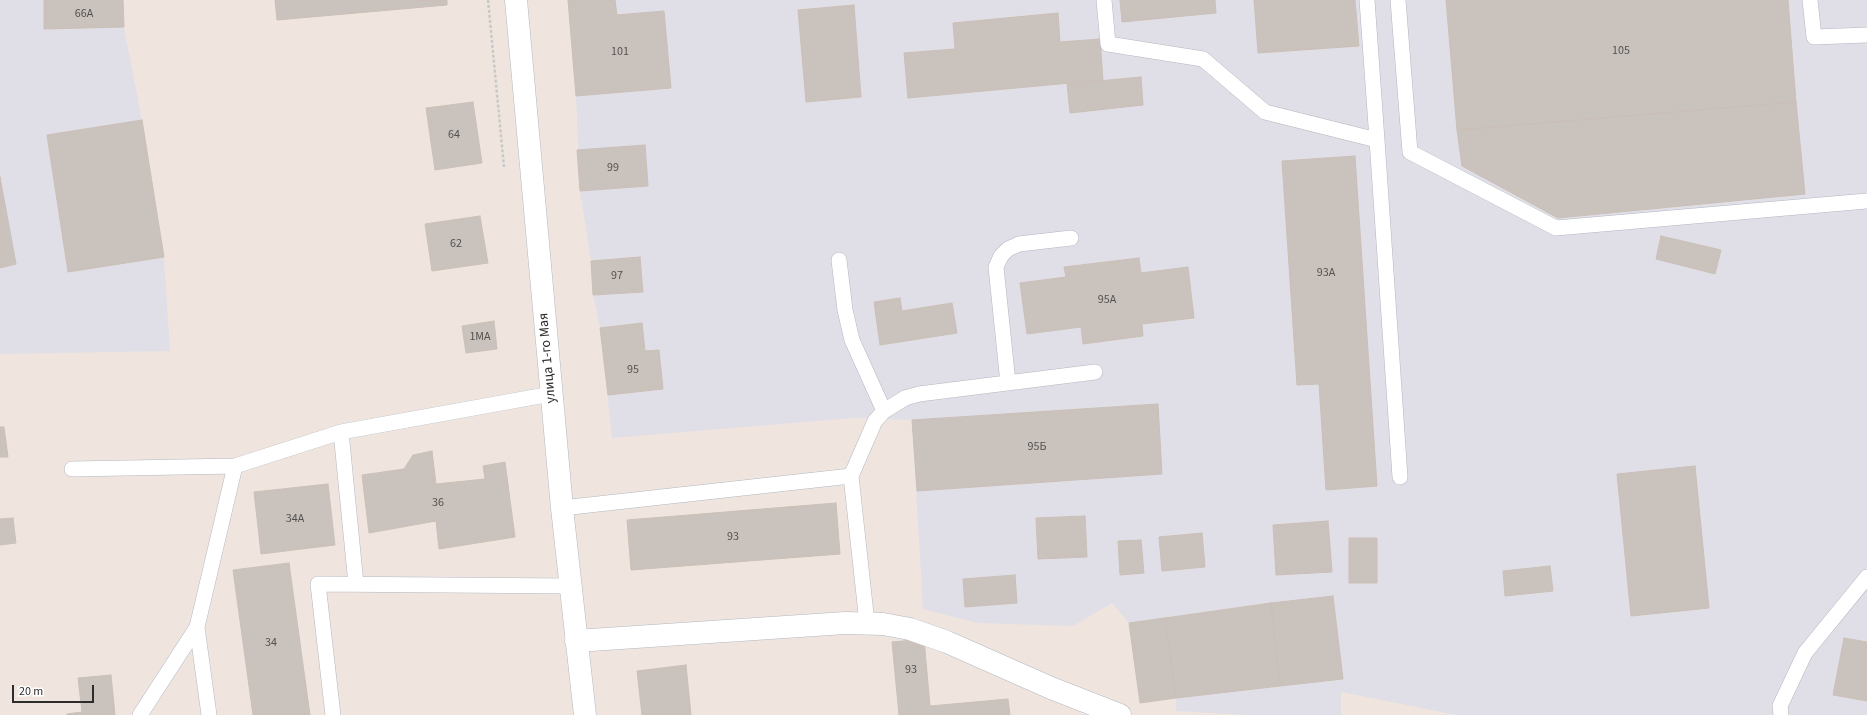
<!DOCTYPE html>
<html>
<head>
<meta charset="utf-8">
<style>
  body { margin:0 }
  #map { position:relative; width:1867px; height:715px; overflow:hidden; background:#efe5de; font-family:"Source Sans 3",sans-serif }
  canvas { display:block }
  .scale { position:absolute; left:12px; top:685px; width:82px; height:18px; box-sizing:border-box; border:2px solid #2c2c2c; border-top:0; padding-left:5px; font-size:12px; line-height:14px; white-space:nowrap; color:#2c2c2c; -webkit-text-stroke:3px #fff; paint-order:stroke }
</style>
</head>
<body>
<div id="map">
<canvas width="1867" height="715"></canvas>
<div class="scale">20 m</div>
</div>
<script>
const ctx = document.querySelector('canvas').getContext('2d');
ctx.lineJoin = 'round';
function fill(path, color) { ctx.fillStyle = color; ctx.fill(path, 'evenodd'); }
const poly = rows => new Path2D(rows.map(r => 'M' + r).join(''));
function stroke(path, color, width, dash) { ctx.strokeStyle = color; ctx.lineWidth = width; ctx.lineCap = dash ? 'butt' : 'round'; ctx.setLineDash(dash || []); ctx.stroke(path); }
function drawText(font, color, halo, rows, align = 'center') {
  ctx.font = font + ' "Source Sans 3",sans-serif'; ctx.lineWidth = 3; ctx.setLineDash([]); ctx.textBaseline = 'middle'; ctx.strokeStyle = halo; ctx.fillStyle = color; for (const [text, x, y, turn = 0] of rows) {
    ctx.save(); ctx.translate(x, y); ctx.rotate((+turn || 0) * Math.PI / 180); ctx.textAlign = isNaN(turn) ? turn : align; if (halo) ctx.strokeText(text, 0, 0); ctx.fillText(text, 0, 0); ctx.restore();
  }
}
const industrial = poly([
  [0,0,123,0,124,28,142,120,164,257,170,351,0,354],
  [568,0,1867,0,1867,715,1456,715,1341,692,1341,715,1246,715,1176,711,1176,698,1140,703,1129,623,1112,603,1073,626,978,623,923,609,912,420,854,418,612,438,600,328,593,295,591,261,580,191,576,96]
]);
const building = poly([
  [44,0,123,0,124,27,44,29,44,0],
  [275,0,447,0,447,5,277,20,275,0],
  [568,0,615,0,617,15,664,11,671,88,576,96,568,0],
  [1120,0,1215,0,1216,13,1122,22,1120,0],
  [1254,0,1355,0,1359,46,1258,53,1254,0],
  [1446,0,1788,0,1796,102,1457,130,1446,0],
  [854,5,861,97,806,102,798,10,854,5],
  [1058,13,1060,42,1100,39,1103,80,908,98,904,53,955,49,953,23,1058,13],
  [1141,77,1143,105,1070,113,1067,84,1141,77],
  [473,102,482,163,435,170,426,108,473,102],
  [1796,102,1805,194,1558,218,1462,166,1457,130,1796,102],
  [142,120,164,257,68,272,47,135,142,120],
  [645,145,648,186,580,191,577,150,645,145],
  [1355,156,1377,486,1326,490,1319,384,1297,385,1282,161,1355,156],
  [0,177,16,264,0,268,0,177],
  [480,216,488,263,432,271,425,224,480,216],
  [1661,236,1721,250,1715,274,1656,259,1661,236],
  [640,257,643,292,593,295,591,261,640,257],
  [1139,258,1141,273,1188,267,1194,318,1142,324,1143,336,1083,344,1081,327,1027,334,1020,283,1066,277,1064,267,1139,258],
  [900,298,902,311,952,303,957,333,880,345,874,302,900,298],
  [494,321,497,349,466,353,462,326,494,321],
  [642,323,645,351,659,350,663,389,608,395,600,328,642,323],
  [1158,404,1162,474,917,491,912,420,1158,404],
  [0,427,4,427,8,457,0,457,0,427],
  [432,451,436,484,485,479,483,466,505,462,515,537,439,549,436,521,369,533,362,475,404,469,413,455,432,451],
  [1695,466,1709,608,1631,616,1617,474,1695,466],
  [328,484,335,545,261,554,254,492,328,484],
  [836,503,840,554,631,570,627,520,836,503],
  [1085,516,1087,557,1038,559,1036,518,1085,516],
  [13,518,16,543,0,545,0,519,13,518],
  [1328,521,1332,572,1276,575,1273,525,1328,521],
  [1202,533,1205,567,1162,571,1159,537,1202,533],
  [1349,538,1377,538,1377,583,1349,583,1349,538],
  [1141,540,1144,573,1120,575,1118,541,1141,540],
  [289,563,310,715,253,715,233,570,289,563],
  [1550,566,1553,591,1505,596,1503,571,1550,566],
  [1015,575,1017,603,965,607,963,579,1015,575],
  [1333,596,1343,679,1280,686,1271,603,1333,596],
  [1271,603,1280,686,1176,698,1165,618,1271,603],
  [1165,618,1176,698,1140,703,1129,623,1165,618],
  [1844,638,1867,642,1867,701,1833,695,1844,638],
  [924,639,930,706,1008,699,1010,715,899,715,892,642,924,639],
  [686,665,691,715,642,715,637,671,686,665],
  [111,675,115,715,67,715,67,714,82,712,78,678,111,675]
]);
const path = poly([
  [488,0,504,167]
]);
const service = poly([
  [1104,0,1108,44,1203,59,1265,112,1377,140,1400,477],
  [1367,0,1377,140],
  [1398,0,1410,152,1556,228,1867,201],
  [1810,0,1814,37,1867,35],
  [839,260,845,310,852,340,884,411],
  [1008,383,996,267,1001,256,1008,249,1019,244,1071,238],
  [341,432,356,584],
  [72,469,235,466,341,432,551,394],
  [851,476,875,421,884,411,905,398,919,394,1095,372],
  [562,508,851,476,867,623],
  [140,715,197,627],
  [209,715,197,627,235,466],
  [333,715,318,584,571,586],
  [1781,715,1780,706,1805,653,1867,577]
]);
const minor = poly([
  [576,641,845,623,883,624,910,629,947,642,1051,688,1120,715]
]);
const tertiary = poly([
  [516,0,562,508,585,715]
]);
const numberNames = [
  ["66А",84,14],
  ["105",1621,51],
  ["101",620,52],
  ["64",454,135],
  ["99",613,168],
  ["62",456,244],
  ["93А",1326,273],
  ["97",617,276],
  ["95А",1107,300],
  ["1МА",480,337],
  ["95",633,370],
  ["95Б",1037,447],
  ["36",438,503],
  ["34А",295,519],
  ["93",733,537],
  ["34",271,643],
  ["93",911,670]
];
const streetNames = [
  ["улица 1-го Мая",548,358,-95]
];
fill(industrial, '#e0dfe7');
fill(building, '#cac2bd');
stroke(building, '#cbc0b7', 1);
stroke(service, '#b2b7c1', 16);
stroke(minor, '#b2b7c1', 23);
stroke(tertiary, '#b2b7c1', 23);
stroke(path, '#c8c8c8', 2.5, [3, 2]);
stroke(service, '#fff', 15);
stroke(minor, '#fff', 22);
stroke(tertiary, '#fff', 22);
drawText('12px', '#545250', null, numberNames);
drawText('14px', '#2c2c2c', '#fff', streetNames);
</script>
</body>
</html>
